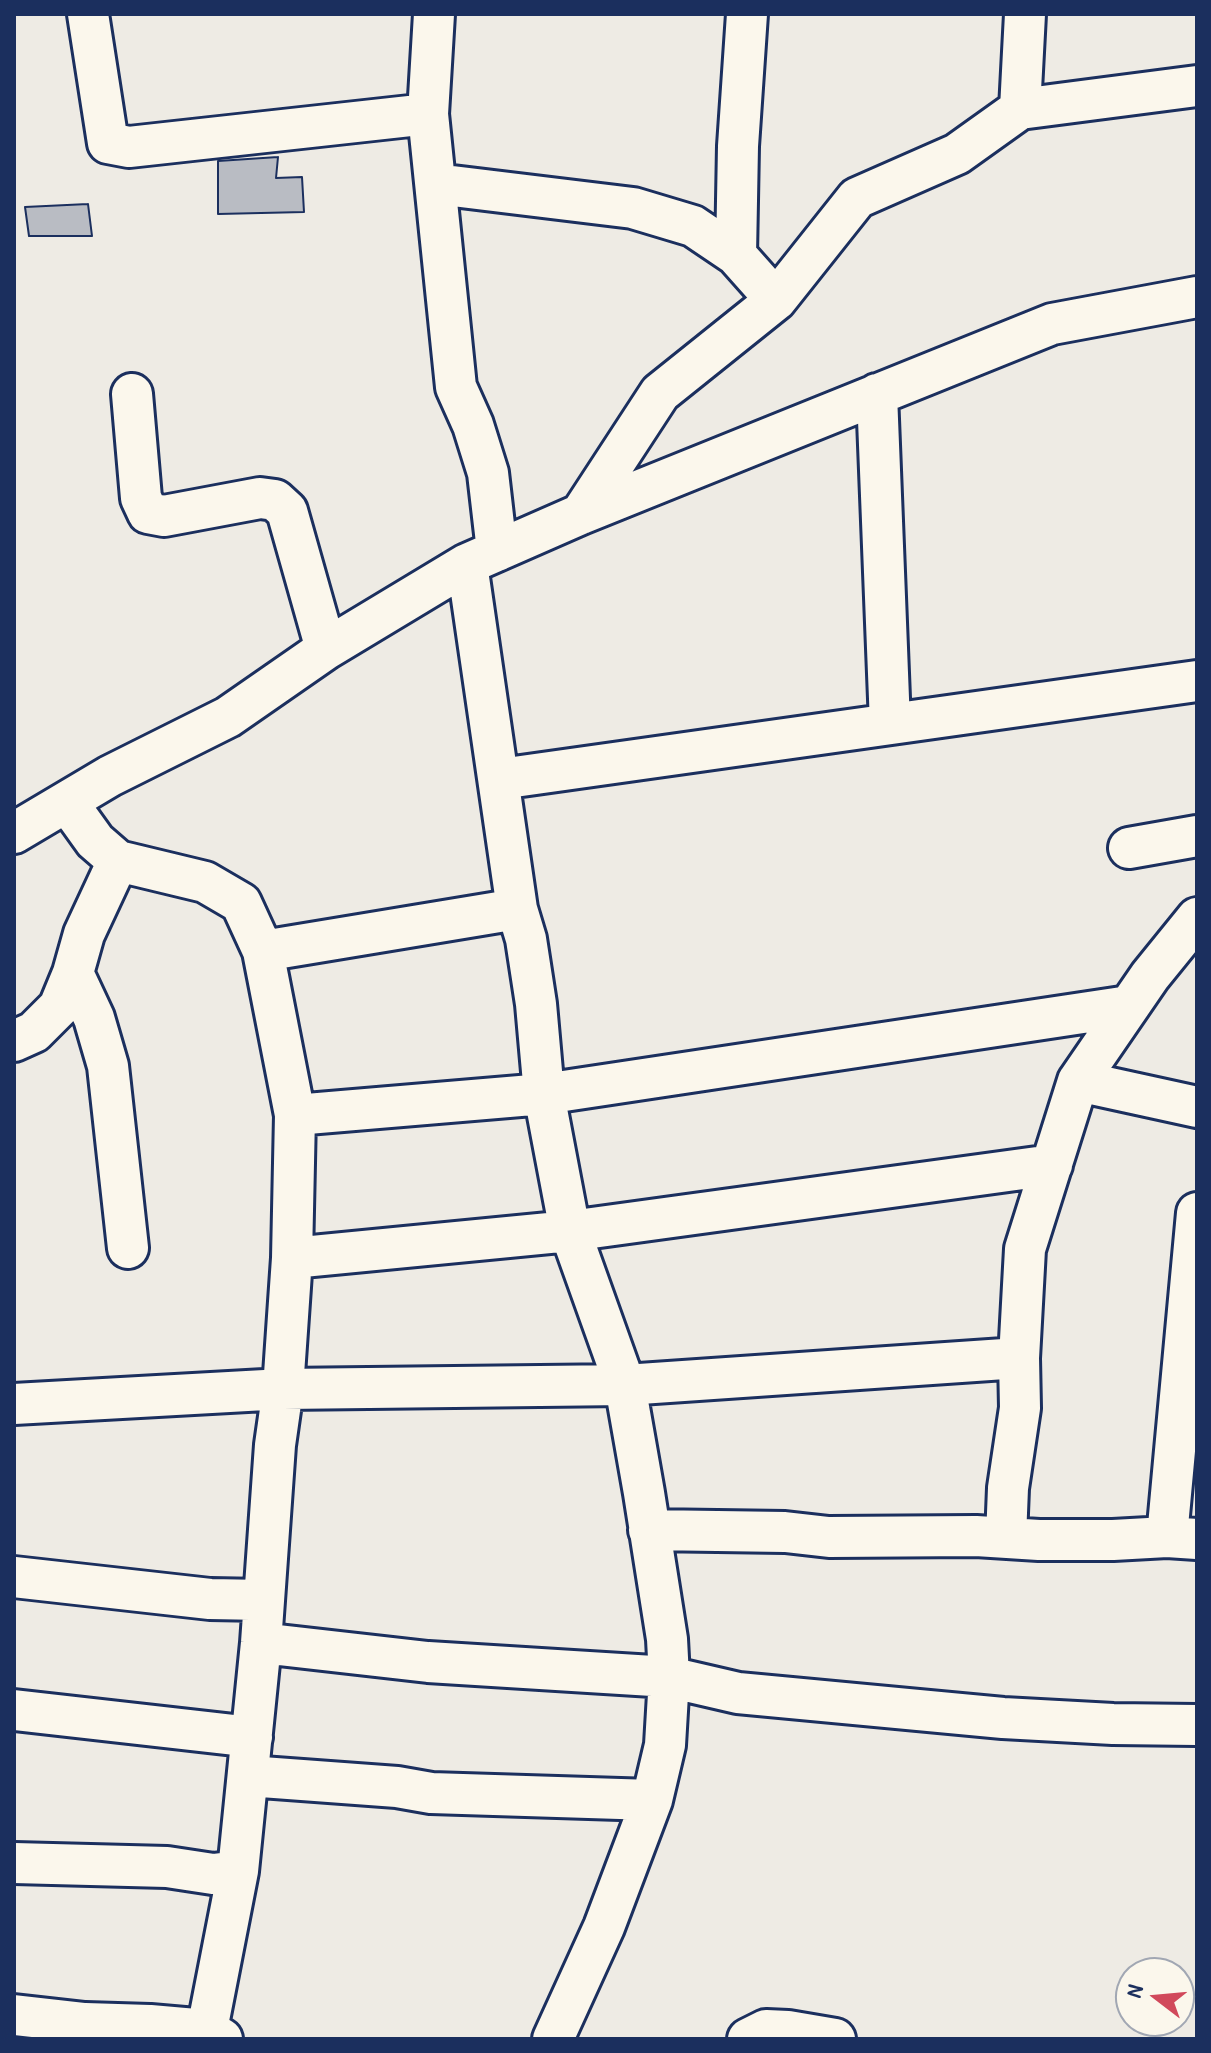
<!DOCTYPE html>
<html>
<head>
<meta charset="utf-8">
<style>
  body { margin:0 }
  #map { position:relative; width:1211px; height:2053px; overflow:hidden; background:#eeebe4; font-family:"Patrick Hand",sans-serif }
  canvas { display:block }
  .frame { position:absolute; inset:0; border:16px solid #1b2f5e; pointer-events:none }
  .north { position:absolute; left:1115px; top:1957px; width:80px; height:80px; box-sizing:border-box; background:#fbf7ec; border:2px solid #a1a7b3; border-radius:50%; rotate:286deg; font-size:22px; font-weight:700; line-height:32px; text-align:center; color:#1b2f5e }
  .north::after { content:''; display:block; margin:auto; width:28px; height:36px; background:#d1495b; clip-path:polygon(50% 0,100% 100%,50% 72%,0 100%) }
</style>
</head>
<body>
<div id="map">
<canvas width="1211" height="2053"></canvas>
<div class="frame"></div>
<div class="north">N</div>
</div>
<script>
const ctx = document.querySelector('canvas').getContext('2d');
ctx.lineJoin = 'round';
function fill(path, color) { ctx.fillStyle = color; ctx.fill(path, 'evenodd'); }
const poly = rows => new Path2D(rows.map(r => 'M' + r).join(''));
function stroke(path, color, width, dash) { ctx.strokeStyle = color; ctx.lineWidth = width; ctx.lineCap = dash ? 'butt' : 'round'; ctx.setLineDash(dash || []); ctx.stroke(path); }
const building = poly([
  [278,157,276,178,302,177,304,212,218,214,218,161,278,157],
  [88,204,92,236,29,236,25,207,88,204]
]);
const minor = poly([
  [88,14,108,143,129,147,428,114],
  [434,14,428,114,456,387,473,425,488,473,497,551],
  [1020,109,1025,14],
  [436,184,633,208,693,226,736,255,776,300],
  [736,255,738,146,747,14],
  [132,394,141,498,148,513,164,516,260,498,275,500,287,511,326,649],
  [877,394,890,724],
  [581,514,660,393,776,300,857,198,957,154,1020,109,1197,86],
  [467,564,517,909,526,939,536,1004,544,1094,570,1231,625,1385,644,1493,667,1639,669,1677,665,1745,652,1800,604,1927,553,2039],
  [500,779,1197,681],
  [67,802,95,841,118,861,205,882,241,903,263,951,295,1115,292,1258,283,1389,275,1445,261,1643,238,1871,207,2030],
  [14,833,110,776,228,717,326,649,467,564,581,514,1052,324,1197,297],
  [1129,848,1197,836],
  [263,951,517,909],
  [73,973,94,1018,108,1066,128,1248],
  [14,1041,34,1032,59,1007,73,973,84,934,118,861],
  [1078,1081,1197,1107],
  [295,1115,544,1094,1129,1006],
  [292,1258,570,1231,1052,1165],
  [14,1404,283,1389,625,1385,1019,1358],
  [649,1530,785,1532,829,1537,976,1536,1039,1540,1113,1540,1167,1537,1197,1539],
  [1167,1537,1197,1213],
  [1006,1538,1008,1488,1020,1408,1019,1358,1025,1249,1078,1081,1150,976,1197,918],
  [14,1577,210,1599,263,1600],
  [261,1643,428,1662,669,1677,738,1693,1003,1718,1113,1724,1197,1725],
  [14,1710,252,1737],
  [248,1776,397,1787,431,1793,652,1800],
  [14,1863,167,1867,213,1874,238,1871],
  [14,2015,85,2023,150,2025,207,2030,222,2039],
  [748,2039,766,2030,788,2031,835,2039]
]);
fill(building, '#b9bcc3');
stroke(building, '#1b2f5e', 2);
stroke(minor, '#1b2f5e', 46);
stroke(minor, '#fbf7ec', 40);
</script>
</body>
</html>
